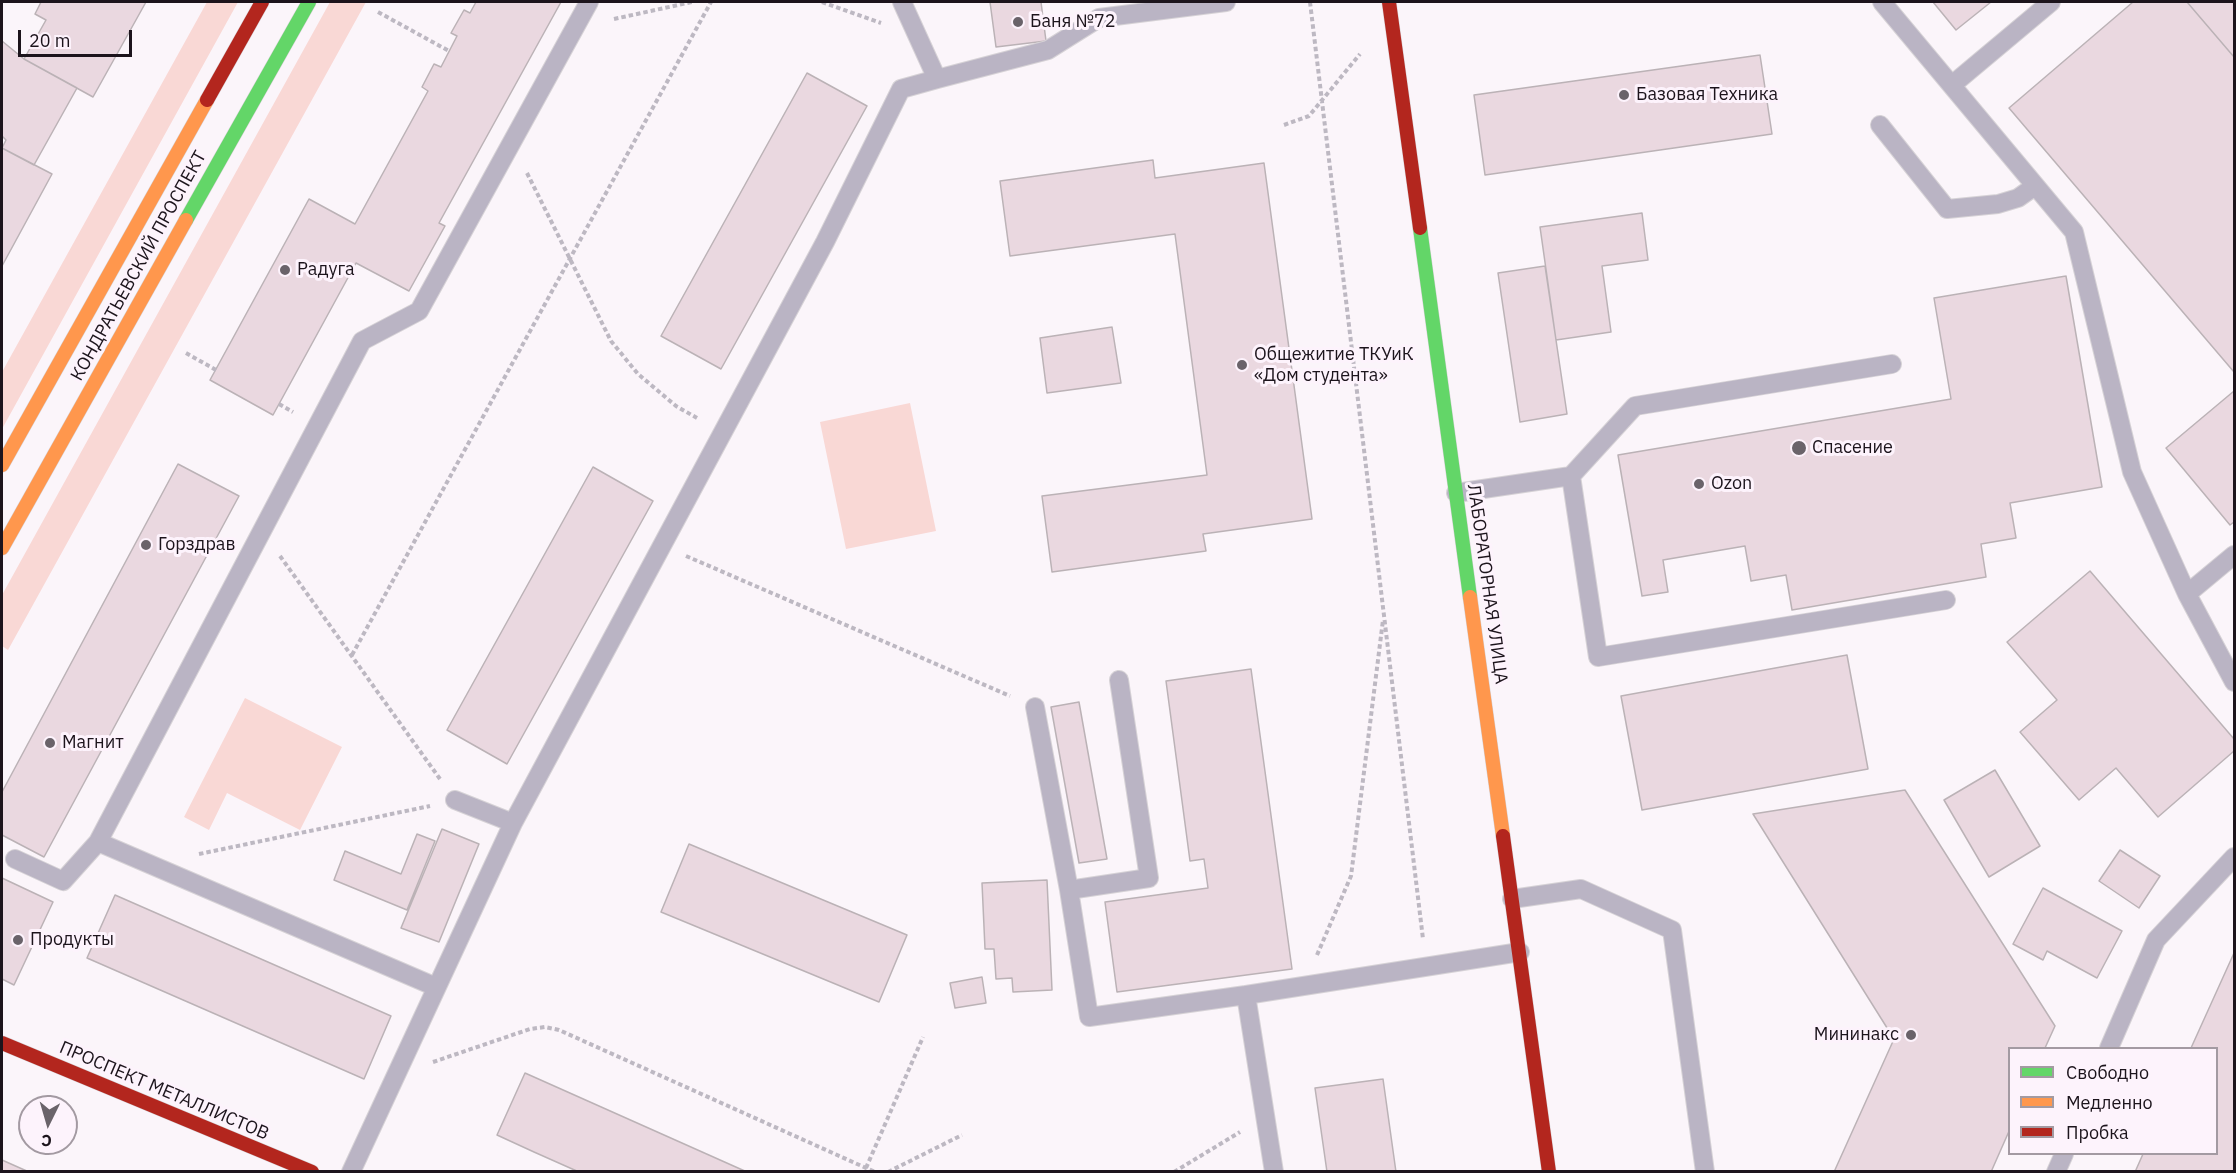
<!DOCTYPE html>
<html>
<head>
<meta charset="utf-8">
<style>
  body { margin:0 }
  #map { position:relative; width:2236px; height:1173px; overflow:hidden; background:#fbf5fa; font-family:"IBM Plex Sans",sans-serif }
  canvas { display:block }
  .frame { position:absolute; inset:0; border:3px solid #1c141c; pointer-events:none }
  .legend { position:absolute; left:2008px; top:1047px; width:210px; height:108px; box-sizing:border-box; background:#fdf3fc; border:2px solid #a39aa2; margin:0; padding:8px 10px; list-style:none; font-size:18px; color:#1c141c }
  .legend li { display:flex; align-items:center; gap:12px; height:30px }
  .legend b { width:30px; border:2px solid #a39aa2 }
  .north { position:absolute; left:18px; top:1095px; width:60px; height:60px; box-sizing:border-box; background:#fdf3fc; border:2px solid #a39aa2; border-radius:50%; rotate:185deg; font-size:16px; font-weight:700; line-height:24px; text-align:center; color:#1c141c }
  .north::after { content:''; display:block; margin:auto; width:21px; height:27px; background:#6a636a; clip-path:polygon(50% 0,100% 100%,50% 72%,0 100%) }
  .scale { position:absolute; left:18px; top:30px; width:114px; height:27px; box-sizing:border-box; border:3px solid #1c141c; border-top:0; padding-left:8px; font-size:18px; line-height:21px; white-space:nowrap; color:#1c141c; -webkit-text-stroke:4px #fdf3fc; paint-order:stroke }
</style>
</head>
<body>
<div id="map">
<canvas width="2236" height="1173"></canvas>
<div class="frame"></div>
<ul class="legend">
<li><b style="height:8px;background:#63d668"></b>Свободно</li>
<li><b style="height:8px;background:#ff974d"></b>Медленно</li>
<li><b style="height:8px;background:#b3261e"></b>Пробка</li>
</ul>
<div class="north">С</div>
<div class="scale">20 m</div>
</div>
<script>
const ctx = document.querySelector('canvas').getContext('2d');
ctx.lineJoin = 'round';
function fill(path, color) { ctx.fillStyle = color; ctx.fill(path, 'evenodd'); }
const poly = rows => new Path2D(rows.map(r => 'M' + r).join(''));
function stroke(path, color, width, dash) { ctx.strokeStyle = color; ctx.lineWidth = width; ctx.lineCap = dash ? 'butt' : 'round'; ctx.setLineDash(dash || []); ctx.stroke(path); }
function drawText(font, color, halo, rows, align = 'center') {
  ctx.font = font + ' "IBM Plex Sans",sans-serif'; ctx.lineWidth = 6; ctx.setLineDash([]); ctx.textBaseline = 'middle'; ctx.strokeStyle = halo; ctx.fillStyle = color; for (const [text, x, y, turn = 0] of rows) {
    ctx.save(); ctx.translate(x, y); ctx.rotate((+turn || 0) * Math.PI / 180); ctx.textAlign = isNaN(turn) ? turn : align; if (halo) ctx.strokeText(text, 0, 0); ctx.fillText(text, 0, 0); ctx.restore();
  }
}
const green = poly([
  [207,2,238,2,2,429,2,372],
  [330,2,366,2,8,650,2,646,2,595],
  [910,403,936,531,846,549,820,422],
  [245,698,342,747,300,830,227,793,209,830,184,817]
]);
const building = poly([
  [41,2,146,2,93,97,24,59,46,20,35,14,41,2],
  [476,2,561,2,439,223,445,226,409,291,356,263,273,415,210,380,309,199,355,224,428,91,422,87,434,64,441,67,457,36,451,33,464,10,470,13,476,2],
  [990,2,1047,2,1041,2,1046,41,996,47,990,2],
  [1933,2,1991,2,1956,30,1933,2],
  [2133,2,2187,2,2234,57,2234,372,2009,108,2133,2],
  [2187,2,2234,2,2234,57,2187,2],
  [2,41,24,59,77,88,34,165,2,148,6,140,2,136,2,41],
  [1760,55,1772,134,1485,175,1474,95,1760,55],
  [807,73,867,106,721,369,661,336,807,73],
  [2,148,52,174,2,266,2,148],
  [1153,160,1155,178,1264,163,1312,519,1203,534,1206,551,1052,572,1042,496,1207,475,1175,234,1010,256,1000,181,1153,160],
  [1642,213,1648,260,1602,266,1611,332,1556,340,1540,227,1642,213],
  [1545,266,1567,414,1520,422,1498,273,1545,266],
  [2066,276,2102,487,2010,503,2016,538,1981,544,1986,577,1792,610,1786,575,1751,581,1745,546,1663,560,1668,592,1642,596,1618,455,1951,399,1934,298,2066,276],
  [1112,327,1121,383,1047,393,1040,338,1112,327],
  [2234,391,2234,522,2230,525,2166,448,2234,391],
  [178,464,239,496,44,857,2,835,2,792,178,464],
  [593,467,653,501,507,764,447,730,593,467],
  [2090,571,2234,739,2234,751,2158,817,2116,768,2079,800,2020,732,2057,700,2007,642,2090,571],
  [1847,655,1868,769,1642,810,1621,696,1847,655],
  [1251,669,1292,969,1117,992,1105,902,1208,888,1204,859,1190,861,1166,681,1251,669],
  [1079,702,1107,859,1079,863,1051,707,1079,702],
  [1995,770,2040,846,1989,877,1944,800,1995,770],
  [1905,790,2055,1026,2045,1048,2010,1048,2010,1129,1991,1172,1834,1172,1894,1039,1753,814,1905,790],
  [442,829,479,844,439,942,401,928,442,829],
  [417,834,435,841,407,910,334,880,345,851,401,874,417,834],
  [689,844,907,935,879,1002,661,912,689,844],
  [2120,850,2160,876,2139,908,2099,881,2120,850],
  [2,878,53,902,14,985,2,979,2,878],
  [1047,880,1052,990,1013,992,1012,978,996,979,994,949,985,949,982,883,1047,880],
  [2043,888,2122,931,2097,978,2047,951,2043,960,2013,944,2043,888],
  [115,895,391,1016,364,1079,87,958,115,895],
  [2234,953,2234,1172,2135,1172,2143,1154,2216,1154,2216,1048,2191,1048,2234,953],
  [982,977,986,1003,955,1008,950,983,982,977],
  [525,1073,747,1172,579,1172,534,1152,497,1135,525,1073],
  [1383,1079,1396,1172,1327,1172,1315,1088,1383,1079],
  [2,1160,29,1172,2,1172,2,1160]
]);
const path = poly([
  [822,2,881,23],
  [1310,2,1423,939],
  [378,12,449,51],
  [614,19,692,2],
  [1284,125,1309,116,1360,54],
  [527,173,611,341,638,374,676,406,697,418],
  [186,353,216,370],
  [279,404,293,412],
  [280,556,440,779],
  [686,556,1010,696],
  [352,655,711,2],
  [199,854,430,806],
  [1317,955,1351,876,1383,620],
  [433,1062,530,1029,545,1027,559,1030,875,1172],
  [866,1168,923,1037],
  [888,1172,962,1135],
  [1174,1172,1240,1132]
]);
const lane = poly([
  [1882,2,2074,232,2132,472,2187,594,2234,682],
  [937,79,1048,50,1099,18,1226,2],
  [1952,85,2051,2],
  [1880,125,1947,209,1998,204,2018,198,2035,186],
  [1892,364,1635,406,1571,476,1598,657,1946,600],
  [1456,493,1571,476],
  [2187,594,2234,555],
  [1119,680,1149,878,1069,890,1089,1017,1246,995,1520,952],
  [1035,707,1069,890],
  [455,800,513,823],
  [15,859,63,881,98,842],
  [1512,899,1581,889,1672,930,1705,1172],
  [436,987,98,842,362,341,419,311,589,2],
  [1246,995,1274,1172],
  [2109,1048,2156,940,2234,857],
  [351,1172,513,823,825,242,901,89,937,79,902,2],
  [2056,1172,2064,1154]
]);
const fast = poly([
  [186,220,309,2],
  [1420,228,1470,597]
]);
const slow = poly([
  [2,465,207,100],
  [2,548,186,220],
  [1470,597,1503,836]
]);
const jam = poly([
  [1389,2,1420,228],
  [207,100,262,2],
  [1503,836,1549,1172],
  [2,1043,312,1172]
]);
const markers = [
  [1018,22,6,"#6a636a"],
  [1624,95,6,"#6a636a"],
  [285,270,6,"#6a636a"],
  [1242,365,6,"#6a636a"],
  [1799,448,8,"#6a636a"],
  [1699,484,6,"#6a636a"],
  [146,545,6,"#6a636a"],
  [50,743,6,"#6a636a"],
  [18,940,6,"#6a636a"],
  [1911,1035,6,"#6a636a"]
];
const poiNames = [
  ["Баня №72",1030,22],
  ["Базовая Техника",1636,95],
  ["Радуга",297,270],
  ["Общежитие ТКУиК",1254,355],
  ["«Дом студента»",1254,376],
  ["Спасение",1812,448],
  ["Ozon",1711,484],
  ["Горздрав",158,545],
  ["Магнит",62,743],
  ["Продукты",30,940],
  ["Мининакс",1899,1035,"right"]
];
const streetNames = [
  ["КОНДРАТЬЕВСКИЙ ПРОСПЕКТ",139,266,-61],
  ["ЛАБОРАТОРНАЯ УЛИЦА",1487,584,82],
  ["ПРОСПЕКТ МЕТАЛЛИСТОВ",164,1091,23]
];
fill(green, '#f9d8d5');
fill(building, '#ead8e0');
stroke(building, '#bbb2b6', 1.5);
stroke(lane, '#d6d2d6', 20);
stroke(fast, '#d6d2d6', 15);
stroke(slow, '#d6d2d6', 15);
stroke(jam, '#d6d2d6', 15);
stroke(path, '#bdb8c2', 4, [4.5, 3]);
stroke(lane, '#bab4c4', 18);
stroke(fast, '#63d668', 14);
stroke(slow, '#ff974d', 14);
stroke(jam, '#b3261e', 14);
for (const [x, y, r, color] of markers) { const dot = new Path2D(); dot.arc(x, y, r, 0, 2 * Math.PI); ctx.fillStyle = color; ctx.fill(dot); stroke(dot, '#fdf3fc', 2); }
drawText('18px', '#1c141c', '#fdf3fc', poiNames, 'left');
drawText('18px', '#1c141c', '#fdf3fc', streetNames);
</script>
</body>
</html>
